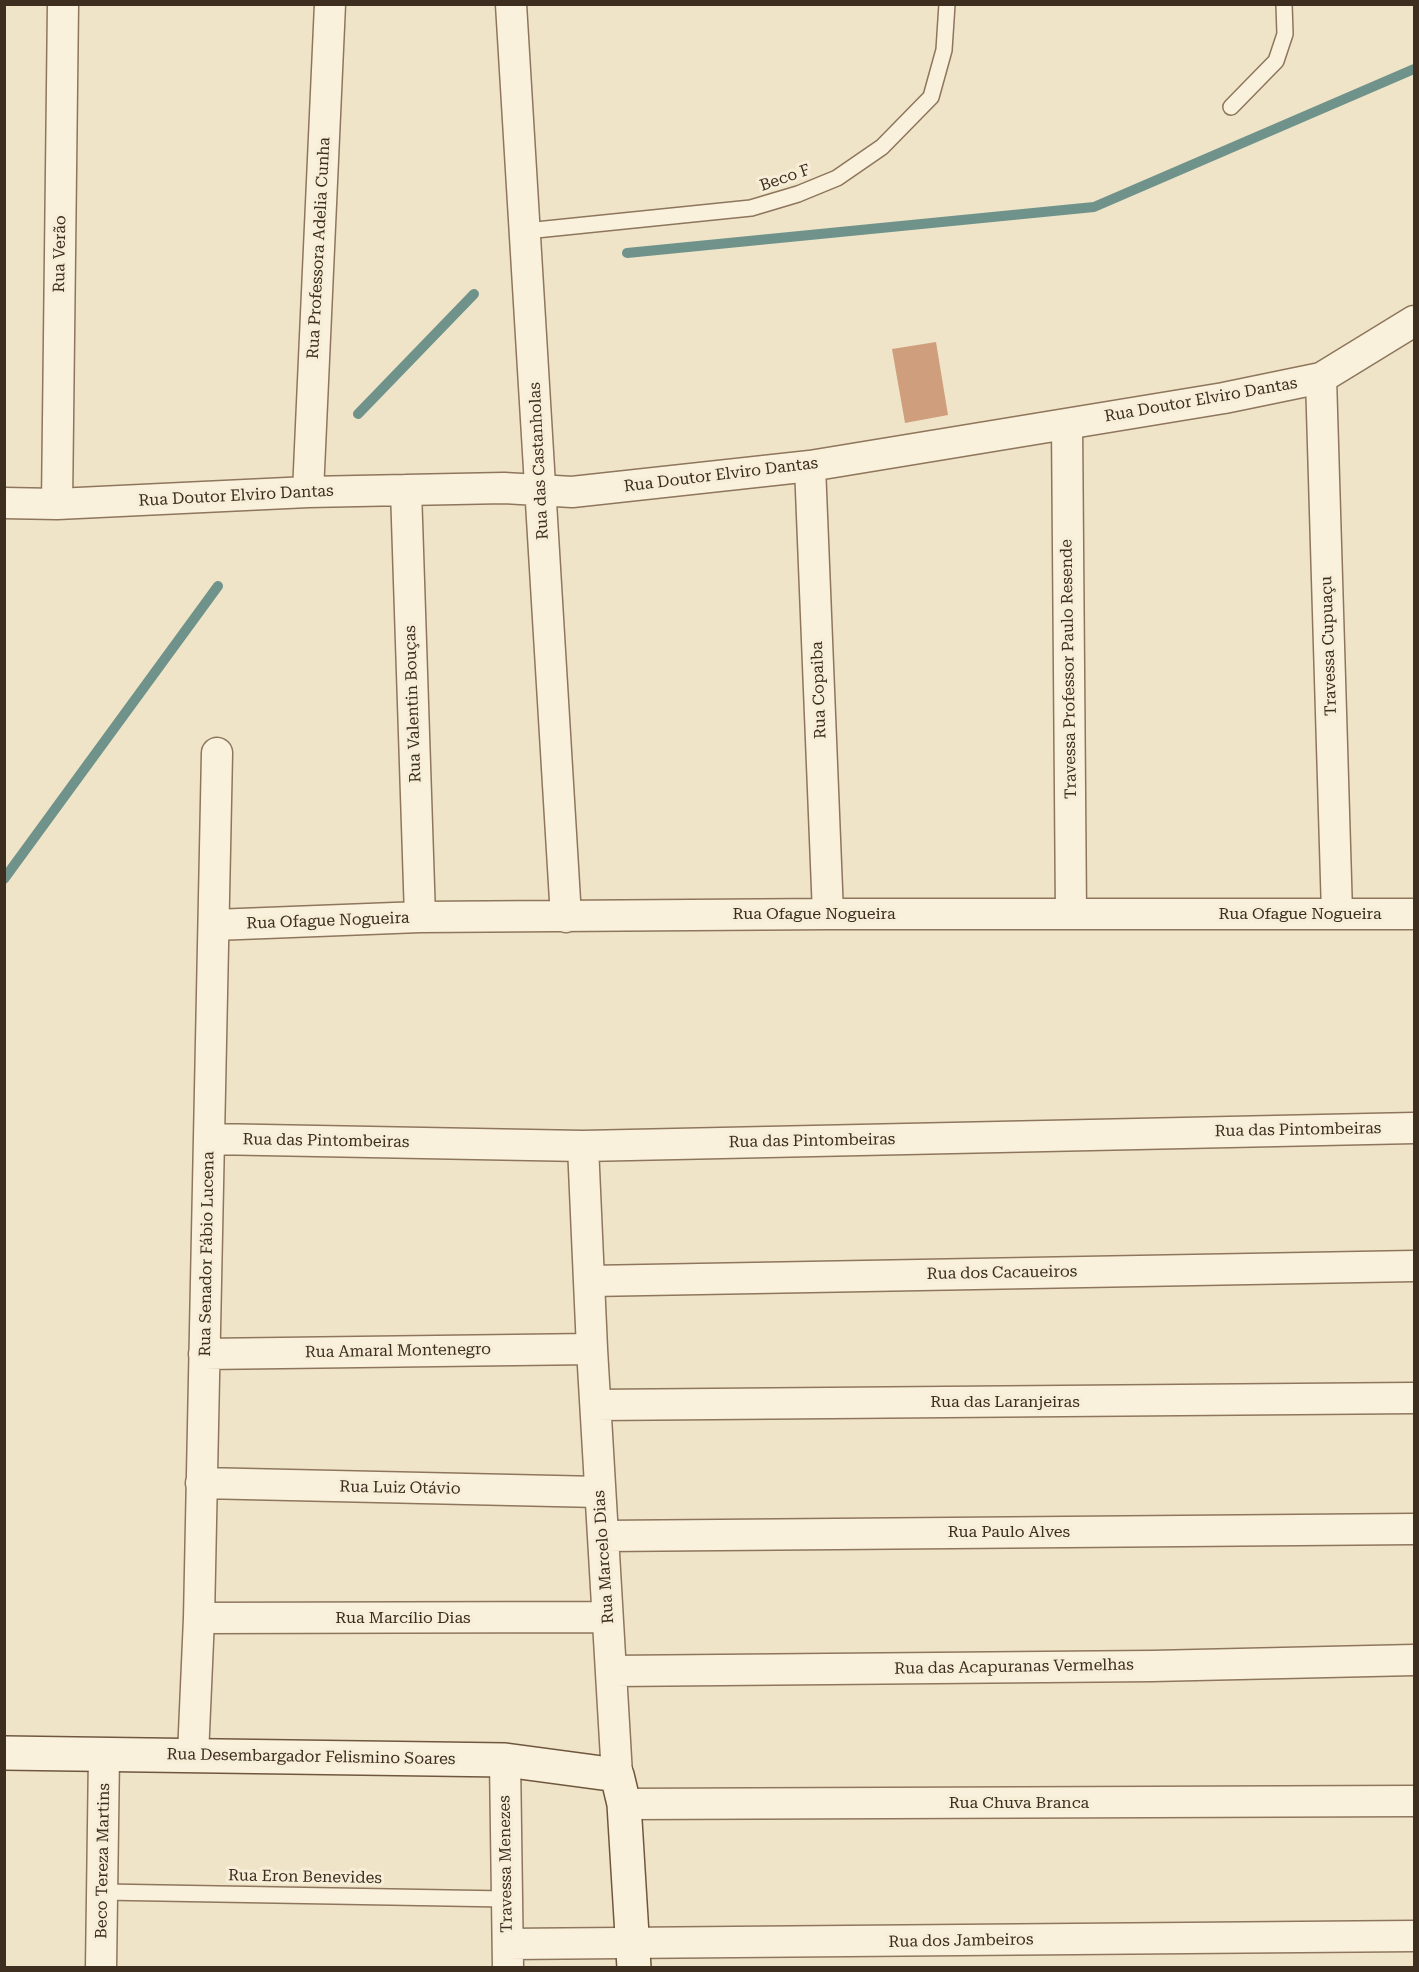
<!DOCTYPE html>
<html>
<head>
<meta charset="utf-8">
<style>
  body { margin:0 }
  #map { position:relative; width:1419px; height:1972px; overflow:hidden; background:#f0e4c8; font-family:"Roboto Serif",serif }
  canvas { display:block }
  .frame { position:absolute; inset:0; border:6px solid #3d2e20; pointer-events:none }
</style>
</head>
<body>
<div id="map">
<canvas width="1419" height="1972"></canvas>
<div class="frame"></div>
</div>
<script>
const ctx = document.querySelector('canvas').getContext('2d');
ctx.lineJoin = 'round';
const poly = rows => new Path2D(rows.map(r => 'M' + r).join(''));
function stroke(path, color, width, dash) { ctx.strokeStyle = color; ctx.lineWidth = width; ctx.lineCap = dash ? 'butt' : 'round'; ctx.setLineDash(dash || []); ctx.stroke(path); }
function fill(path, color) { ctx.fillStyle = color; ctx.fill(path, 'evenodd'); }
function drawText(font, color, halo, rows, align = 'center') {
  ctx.font = font + ' "Roboto Serif",serif'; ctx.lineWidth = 6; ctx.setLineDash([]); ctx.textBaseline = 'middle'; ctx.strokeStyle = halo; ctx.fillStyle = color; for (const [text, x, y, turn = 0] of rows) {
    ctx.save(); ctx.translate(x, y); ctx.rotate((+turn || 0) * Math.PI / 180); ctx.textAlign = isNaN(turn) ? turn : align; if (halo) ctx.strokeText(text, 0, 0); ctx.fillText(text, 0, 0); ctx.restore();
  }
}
const stream = poly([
  [627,253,1094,207,1414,69],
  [358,414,474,294],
  [4,879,218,586]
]);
const building = poly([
  [936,342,948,415,905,423,892,349]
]);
const lane = poly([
  [1231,107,1276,61,1285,34,1284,4],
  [526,231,751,208,798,194,837,178,882,147,931,97,944,50,947,4],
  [103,1892,506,1899]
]);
const street = poly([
  [511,4,566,917],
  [1321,378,1337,913],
  [1067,424,1071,914],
  [810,466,828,914],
  [406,490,420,917],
  [308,492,330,4],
  [4,503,57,504,308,492,504,488,572,492,810,466,1224,398,1321,378,1414,321],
  [57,504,63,4],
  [214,925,420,917,828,914,1414,914],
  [210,1139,583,1146,1414,1128],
  [583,1146,592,1349,617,1775],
  [590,1281,1414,1266],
  [204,1354,592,1349],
  [596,1405,1414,1398],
  [201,1483,599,1492],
  [604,1536,1414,1529],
  [199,1618,607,1617],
  [613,1671,1152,1666,1414,1660],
  [193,1755,199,1618,217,753],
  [505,1760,508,1968],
  [624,1804,1414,1801],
  [508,1944,1414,1936],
  [101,1968,104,1755]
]);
const secondary = poly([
  [4,1753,505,1760,617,1775,624,1804,634,1968]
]);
const streetNames = [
  ["Beco F",785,178,-19],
  ["Rua Professora Adelia Cunha",319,248,-87],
  ["Rua Verão",60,254,-89],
  ["Rua Doutor Elviro Dantas",1201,400,-10],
  ["Rua das Castanholas",539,461,-93],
  ["Rua Doutor Elviro Dantas",721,475,-7],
  ["Rua Doutor Elviro Dantas",236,496,-3],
  ["Travessa Cupuaçu",1329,646,-92],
  ["Travessa Professor Paulo Resende",1069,669,-91],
  ["Rua Copaiba",819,690,-92],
  ["Rua Valentin Bouças",413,704,-92],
  ["Rua Ofague Nogueira",814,914],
  ["Rua Ofague Nogueira",1300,914],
  ["Rua Ofague Nogueira",328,921,-2],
  ["Rua das Pintombeiras",1298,1130,-1],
  ["Rua das Pintombeiras",326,1141,1],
  ["Rua das Pintombeiras",812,1141,-1],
  ["Rua Senador Fábio Lucena",207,1254,-89],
  ["Rua dos Cacaueiros",1002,1273,-1],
  ["Rua Amaral Montenegro",398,1351,-1],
  ["Rua das Laranjeiras",1005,1402],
  ["Rua Luiz Otávio",400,1488,1],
  ["Rua Paulo Alves",1009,1532],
  ["Rua Marcelo Dias",604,1557,-94],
  ["Rua Marcílio Dias",403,1618],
  ["Rua das Acapuranas Vermelhas",1014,1667,-1],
  ["Rua Desembargador Felismino Soares",311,1757,1],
  ["Rua Chuva Branca",1019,1803],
  ["Beco Tereza Martins",103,1861,-89],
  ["Travessa Menezes",506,1864,-91],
  ["Rua Eron Benevides",305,1877,1],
  ["Rua dos Jambeiros",961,1941,-1]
];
stroke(stream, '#6f938a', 10);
fill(building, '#cf9f7d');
stroke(lane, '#8d765c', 18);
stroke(street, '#8d765c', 33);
stroke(secondary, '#6f573f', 36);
stroke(lane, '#faf1dc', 15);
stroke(street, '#faf1dc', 30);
stroke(secondary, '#faf1dc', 33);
drawText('16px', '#3d2e20', '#f7eed8', streetNames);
</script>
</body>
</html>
